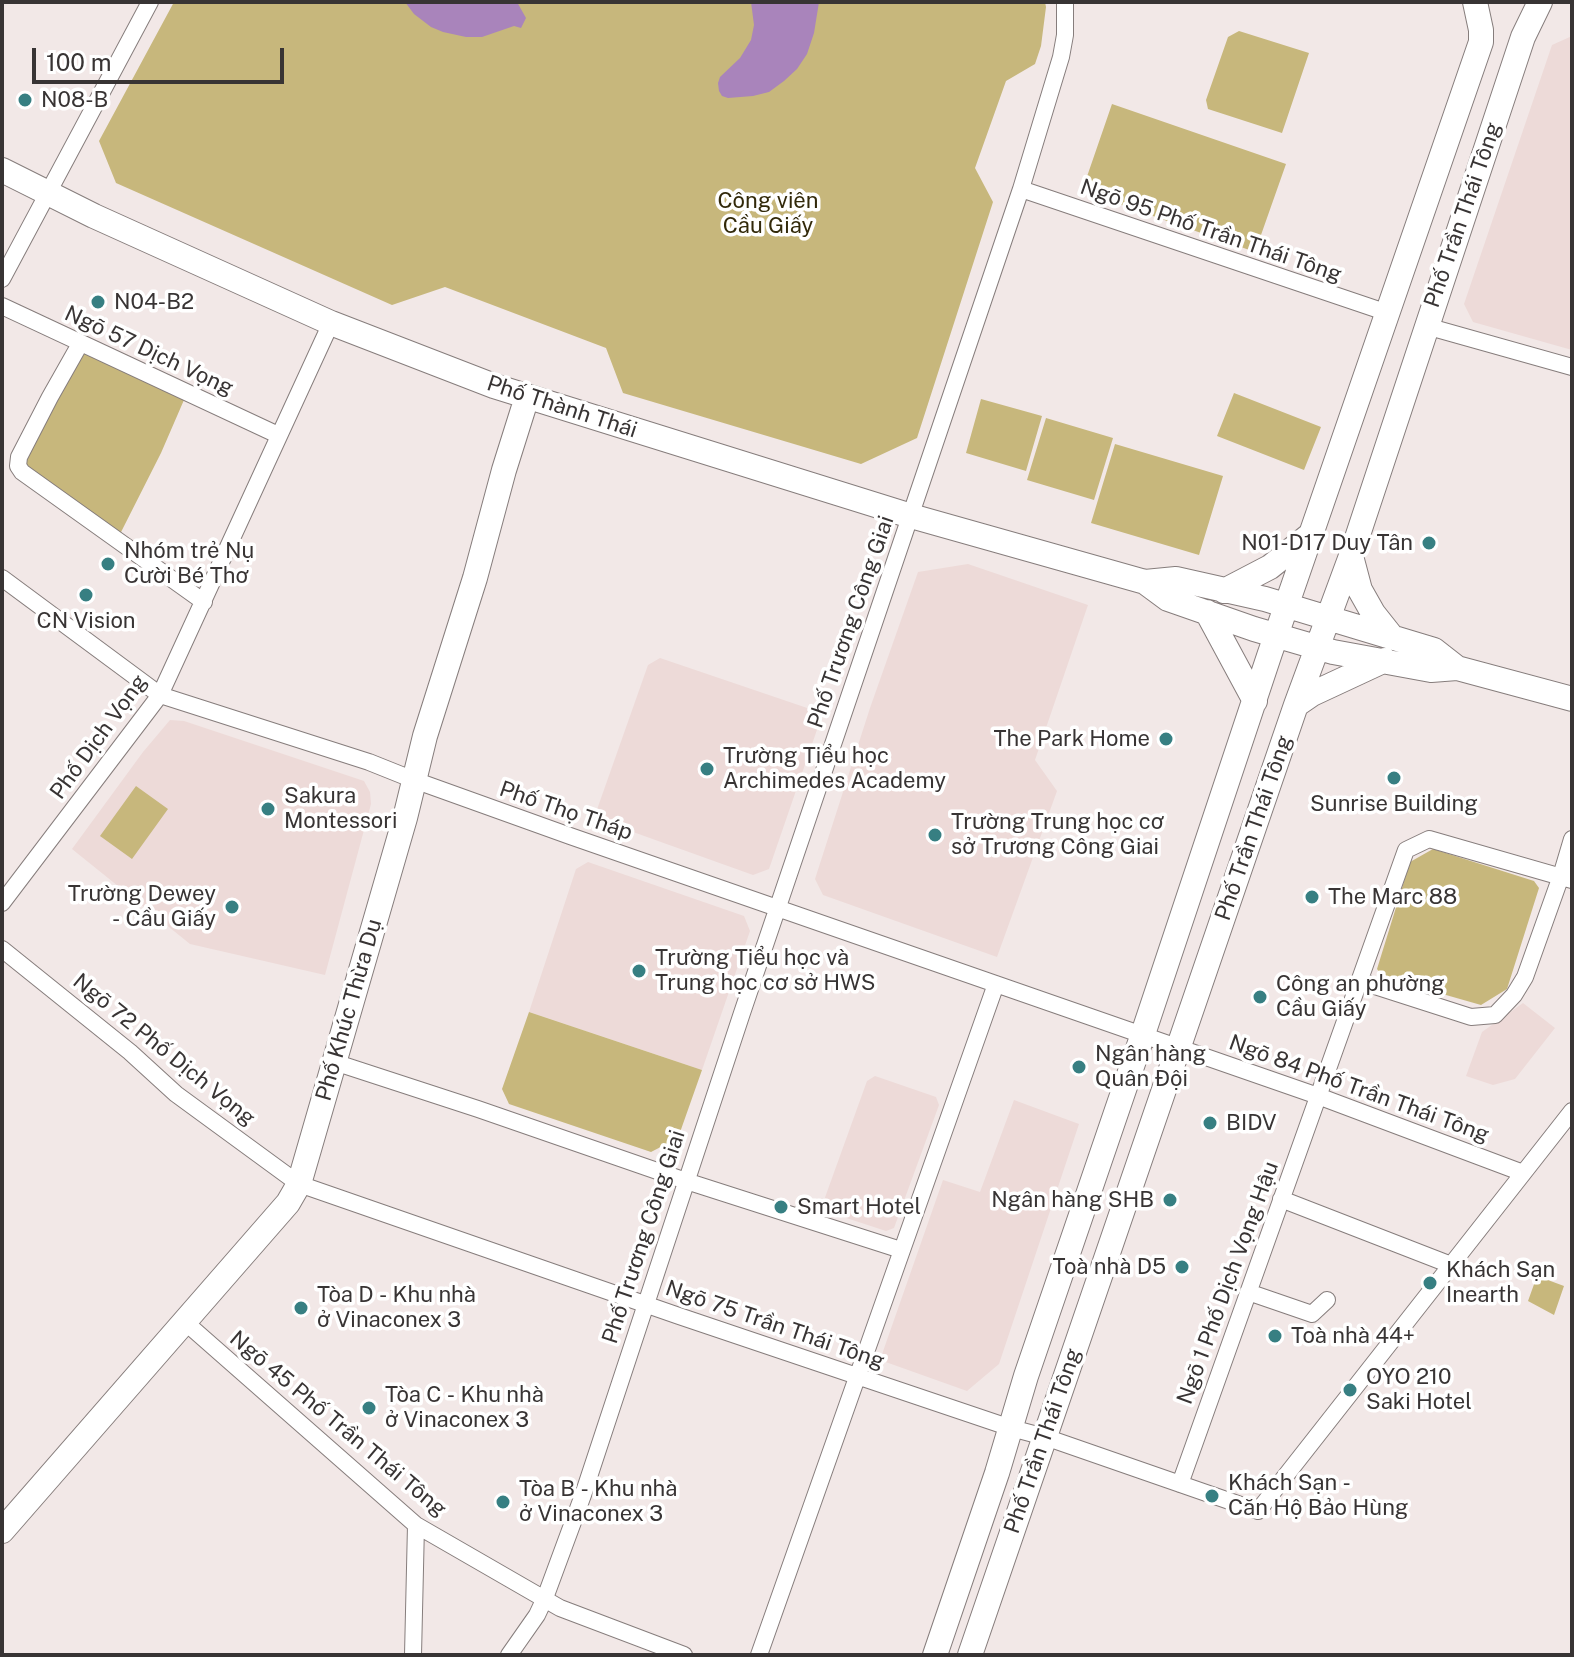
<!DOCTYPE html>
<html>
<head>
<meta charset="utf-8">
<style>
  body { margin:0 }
  #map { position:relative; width:1574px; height:1657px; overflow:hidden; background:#f2e8e7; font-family:"Public Sans",sans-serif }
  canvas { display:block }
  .frame { position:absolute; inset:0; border:4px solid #383434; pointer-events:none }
  .scale { position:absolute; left:32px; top:48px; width:252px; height:36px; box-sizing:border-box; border:4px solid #383434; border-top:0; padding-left:10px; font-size:24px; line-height:28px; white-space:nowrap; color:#383434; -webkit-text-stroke:6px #fff; paint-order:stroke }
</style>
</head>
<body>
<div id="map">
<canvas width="1574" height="1657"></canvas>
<div class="frame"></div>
<div class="scale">100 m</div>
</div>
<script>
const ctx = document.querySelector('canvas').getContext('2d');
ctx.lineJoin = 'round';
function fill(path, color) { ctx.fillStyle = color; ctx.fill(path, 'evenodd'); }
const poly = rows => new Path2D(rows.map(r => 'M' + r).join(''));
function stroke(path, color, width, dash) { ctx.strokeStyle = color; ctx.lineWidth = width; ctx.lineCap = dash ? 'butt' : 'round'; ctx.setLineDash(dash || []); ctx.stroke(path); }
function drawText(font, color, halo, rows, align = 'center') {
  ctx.font = font + ' "Public Sans",sans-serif'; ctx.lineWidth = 7; ctx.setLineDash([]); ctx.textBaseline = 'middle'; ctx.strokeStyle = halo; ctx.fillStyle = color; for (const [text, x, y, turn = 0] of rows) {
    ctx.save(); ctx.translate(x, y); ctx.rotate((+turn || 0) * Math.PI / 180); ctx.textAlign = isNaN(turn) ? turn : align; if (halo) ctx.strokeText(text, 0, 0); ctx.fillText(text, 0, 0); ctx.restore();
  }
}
const built = poly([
  [1572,36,1572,350,1473,322,1464,304,1552,45],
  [968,564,1088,605,1035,760,1057,791,997,957,823,895,815,879,870,708,918,572],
  [660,658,816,711,820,721,769,869,753,875,594,818,648,665],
  [170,720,184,721,364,781,370,792,371,804,325,975,190,944,72,849,143,752],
  [588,862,744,916,750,931,702,1070,529,1012,576,869],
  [1523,1003,1555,1028,1515,1079,1493,1085,1466,1076,1482,1032],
  [875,1076,936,1097,939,1105,894,1228,886,1231,825,1211,823,1203,867,1081],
  [1014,1100,1079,1124,999,1364,967,1391,880,1360,943,1180,980,1192]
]);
const green = poly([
  [174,2,1045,2,1046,7,1041,46,1035,64,1006,81,975,168,993,202,917,438,861,464,623,393,606,348,445,287,392,305,116,183,99,141],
  [1239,31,1309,53,1282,133,1208,109,1206,100,1228,37],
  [1112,104,1286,164,1255,252,1082,191],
  [80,344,187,393,161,453,117,540,22,472,19,457],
  [1234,393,1321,427,1304,470,1217,436],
  [981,399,1042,416,1026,471,966,453],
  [1046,418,1113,438,1094,500,1027,480],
  [1115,444,1223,476,1199,555,1091,523],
  [136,786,168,809,132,859,100,836],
  [1433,849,1534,881,1539,888,1507,989,1481,1005,1383,977,1377,969,1410,862],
  [529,1012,702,1070,678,1138,651,1152,509,1104,502,1089],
  [1537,1276,1564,1286,1554,1315,1528,1301]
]);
const water = poly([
  [405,2,517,2,526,18,521,28,514,26,482,37,466,37,443,32,431,27,414,14],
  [751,2,819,2,814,33,807,54,797,69,784,81,769,92,753,96,728,98,722,96,719,91,718,83,720,77,740,58,751,40,754,25]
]);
const street = poly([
  [1021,189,1388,313],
  [2,279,150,2],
  [2,306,278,435],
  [1426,326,1572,367],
  [80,344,50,397,19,457,18,466,22,472,204,602],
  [2,578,160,695,369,762,414,780,570,836,1318,1096,1523,1173],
  [2,903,160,695,331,323],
  [2,949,130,1052,176,1094,299,1184,679,1316,1011,1428,1045,1437,1258,1511,1572,1111],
  [1359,981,1471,1017,1495,1015,1514,995,1525,977,1561,876,1572,839],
  [334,1062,478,1109,686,1181,901,1250],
  [1281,1199,1451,1265],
  [1248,1292,1312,1314,1327,1300],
  [185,1322,416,1525,560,1608,684,1655],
  [1180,1484,1406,850,1429,839,1572,880],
  [413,1655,416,1525],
  [509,1655,537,1615,545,1598,583,1495,742,1013,1021,189,1061,57,1065,35,1065,2],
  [759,1655,996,984]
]);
const secondary = poly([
  [2,170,94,216,331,323,494,386,911,516,1145,582,1168,599,1254,629,1333,652,1431,670,1457,668,1572,699],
  [1351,556,1360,590,1373,613,1392,637],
  [1145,582,1176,579,1265,599,1434,650,1457,668],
  [1224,591,1270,567,1310,535],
  [1207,612,1255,701],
  [1296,705,1312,694,1385,660],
  [2,1531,288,1203,299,1184,405,818,425,736,475,578,504,470,527,397],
  [935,1655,997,1473,1026,1376,1143,1034,1270,653,1481,42,1481,30,1475,2],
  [970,1655,1296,705,1351,556,1523,37,1540,2]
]);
const markers = [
  [25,100,8,"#377f82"],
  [98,302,8,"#377f82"],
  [1429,543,8,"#377f82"],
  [108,564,8,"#377f82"],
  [86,595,8,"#377f82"],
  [1166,739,8,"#377f82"],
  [707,769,8,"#377f82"],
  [1394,778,8,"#377f82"],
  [268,809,8,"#377f82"],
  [935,835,8,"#377f82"],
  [1312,897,8,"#377f82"],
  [232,907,8,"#377f82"],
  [639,971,8,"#377f82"],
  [1260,997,8,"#377f82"],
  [1079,1067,8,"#377f82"],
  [1210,1123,8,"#377f82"],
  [1170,1200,8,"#377f82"],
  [781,1207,8,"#377f82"],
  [1182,1267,8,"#377f82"],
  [1430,1283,8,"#377f82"],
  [301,1308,8,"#377f82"],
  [1275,1336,8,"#377f82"],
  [1350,1390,8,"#377f82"],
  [369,1408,8,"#377f82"],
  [1212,1496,8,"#377f82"],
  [503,1502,8,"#377f82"]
];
const poiNames = [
  ["N08-B",41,100],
  ["N04-B2",114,302],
  ["N01-D17 Duy Tân",1413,543,"right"],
  ["Nhóm trẻ Nụ",124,551],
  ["Cười Bé Thơ",124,576],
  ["CN Vision",86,621,"center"],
  ["The Park Home",1150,739,"right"],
  ["Trường Tiểu học",723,756],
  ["Archimedes Academy",723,781],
  ["Sakura",284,796],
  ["Montessori",284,821],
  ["Sunrise Building",1394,804,"center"],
  ["Trường Trung học cơ",951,822],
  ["sở Trương Công Giai",951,847],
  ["Trường Dewey",216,894,"right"],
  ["- Cầu Giấy",216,919,"right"],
  ["The Marc 88",1328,897],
  ["Trường Tiểu học và",655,958],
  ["Trung học cơ sở HWS",655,983],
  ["Công an phường",1276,984],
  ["Cầu Giấy",1276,1009],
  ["Ngân hàng",1095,1054],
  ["Quân Đội",1095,1079],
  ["BIDV",1226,1123],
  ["Ngân hàng SHB",1154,1200,"right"],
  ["Smart Hotel",797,1207],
  ["Toà nhà D5",1166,1267,"right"],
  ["Khách Sạn",1446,1270],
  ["Inearth",1446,1295],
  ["Tòa D - Khu nhà",317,1295],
  ["ở Vinaconex 3",317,1320],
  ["Toà nhà 44+",1291,1336],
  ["OYO 210",1366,1377],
  ["Saki Hotel",1366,1402],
  ["Tòa C - Khu nhà",385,1395],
  ["ở Vinaconex 3",385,1420],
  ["Khách Sạn -",1228,1483],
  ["Căn Hộ Bảo Hùng",1228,1508],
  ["Tòa B - Khu nhà",519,1489],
  ["ở Vinaconex 3",519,1514]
];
const parkNames = [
  ["Công viên",768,201],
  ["Cầu Giấy",768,226]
];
const streetNames = [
  ["Phố Trần Thái Tông",1463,215,-71],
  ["Ngõ 95 Phố Trần Thái Tông",1211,231,19],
  ["Ngõ 57 Dịch Vọng",149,351,25],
  ["Phố Thành Thái",562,407,18],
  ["Phố Trương Công Giai",851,622,-71],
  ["Phố Dịch Vọng",99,737,-54],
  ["Phố Thọ Tháp",566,811,19],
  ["Phố Trần Thái Tông",1254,828,-71],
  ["Phố Khúc Thừa Dụ",349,1010,-74],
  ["Ngõ 72 Phố Dịch Vọng",164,1050,39],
  ["Ngõ 84 Phố Trần Thái Tông",1359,1089,20],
  ["Phố Trương Công Giai",644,1237,-72],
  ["Ngõ 1 Phố Dịch Vọng Hậu",1228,1283,-70],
  ["Ngõ 75 Trần Thái Tông",775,1325,19],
  ["Ngõ 45 Phố Trần Thái Tông",338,1424,40],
  ["Phố Trần Thái Tông",1043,1441,-71]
];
fill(built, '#eddad8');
fill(green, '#c7b77c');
fill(water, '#a984bb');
stroke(street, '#867d7c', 18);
stroke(secondary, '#867d7c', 26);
stroke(street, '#fff', 16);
stroke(secondary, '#fff', 24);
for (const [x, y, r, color] of markers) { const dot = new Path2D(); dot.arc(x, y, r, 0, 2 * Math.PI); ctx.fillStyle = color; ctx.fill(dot); stroke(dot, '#fff', 3); }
drawText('22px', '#383434', '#fff', poiNames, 'left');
drawText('22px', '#32290a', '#fff', parkNames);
drawText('22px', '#383434', '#fff', streetNames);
</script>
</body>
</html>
